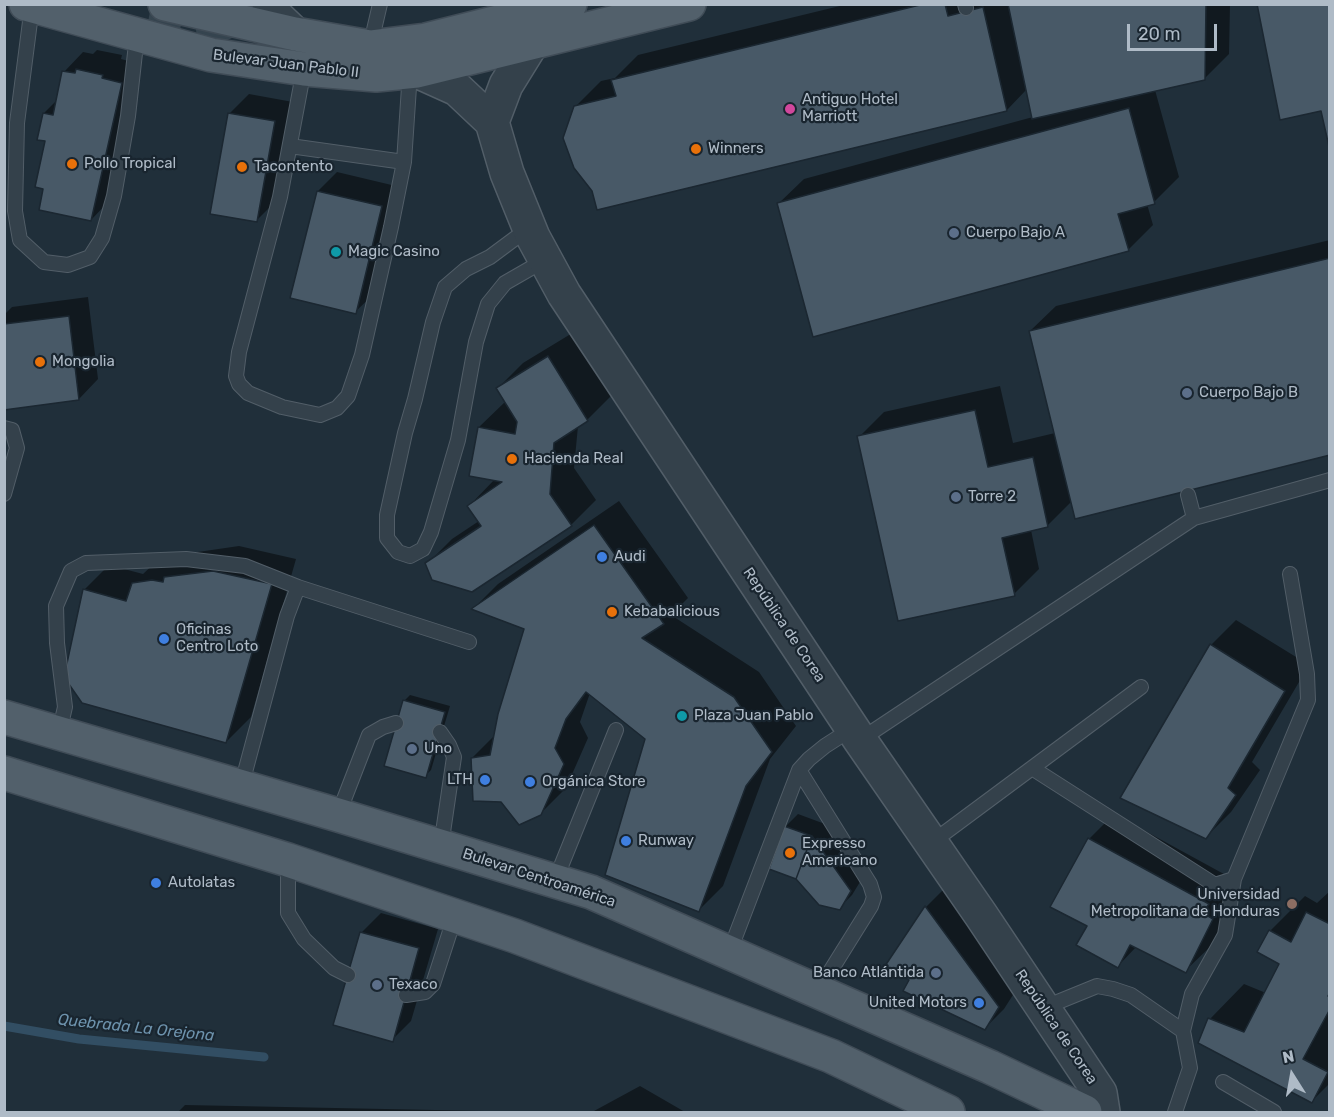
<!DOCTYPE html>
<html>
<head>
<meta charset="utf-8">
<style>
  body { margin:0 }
  #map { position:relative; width:1334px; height:1117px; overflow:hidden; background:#202f3a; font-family:Rubik,sans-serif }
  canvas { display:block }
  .frame { position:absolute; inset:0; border:6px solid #afbbc7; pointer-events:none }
  .north { position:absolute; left:1262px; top:1045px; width:60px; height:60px; -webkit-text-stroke:4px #19252f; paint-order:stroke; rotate:349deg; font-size:16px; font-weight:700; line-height:24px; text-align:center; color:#afbbc7 }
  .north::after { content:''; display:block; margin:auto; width:21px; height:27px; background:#afbbc7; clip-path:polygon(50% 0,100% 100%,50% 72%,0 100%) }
  .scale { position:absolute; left:1127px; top:24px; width:90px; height:27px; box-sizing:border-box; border:3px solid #afbbc7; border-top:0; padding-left:8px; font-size:18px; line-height:21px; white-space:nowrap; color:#afbbc7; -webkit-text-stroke:4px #19252f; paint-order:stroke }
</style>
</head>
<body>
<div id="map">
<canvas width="1334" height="1117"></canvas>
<div class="frame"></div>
<div class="north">N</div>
<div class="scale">20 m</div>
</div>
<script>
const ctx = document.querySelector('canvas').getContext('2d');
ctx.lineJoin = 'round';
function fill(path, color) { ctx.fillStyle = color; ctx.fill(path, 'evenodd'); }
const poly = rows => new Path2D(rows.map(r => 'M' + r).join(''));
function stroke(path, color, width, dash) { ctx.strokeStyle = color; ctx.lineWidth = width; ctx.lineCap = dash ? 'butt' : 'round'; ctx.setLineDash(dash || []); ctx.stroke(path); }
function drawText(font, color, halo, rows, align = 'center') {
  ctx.font = font + ' Rubik,sans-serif'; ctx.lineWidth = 4.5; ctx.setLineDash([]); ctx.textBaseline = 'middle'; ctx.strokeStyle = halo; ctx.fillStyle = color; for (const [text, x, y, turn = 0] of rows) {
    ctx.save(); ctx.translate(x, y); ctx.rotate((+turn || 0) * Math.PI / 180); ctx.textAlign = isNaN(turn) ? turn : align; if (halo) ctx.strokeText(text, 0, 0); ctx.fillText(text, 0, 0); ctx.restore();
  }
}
const shadow = poly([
  [848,4,1230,4,1229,54,1204,79,1155,90,1179,177,1154,202,1147,204,1153,225,1128,250,778,204,804,179,1033,117,1027,89,1007,110,575,107,601,81,615,78,638,55],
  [97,50,122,55,121,59,140,64,110,200,91,220,45,188,47,140,44,113,57,100,64,72,83,52,93,54],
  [249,94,293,102,276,201,256,221,229,114],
  [337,172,400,187,375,293,355,312,318,191],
  [1330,240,1330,454,1072,501,1047,526,1031,530,1039,569,1014,594,859,437,884,412,1000,386,1013,443,1055,433,1030,331,1056,306],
  [88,297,98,379,79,399,4,408,4,315,12,307],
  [574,332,612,395,587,420,578,426,574,468,596,500,571,525,427,564,452,539,479,521,469,506,495,479,471,475,479,427,506,401,498,388,523,363],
  [619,501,688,598,671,615,759,672,796,726,770,759,723,886,698,911,647,739,590,693,580,722,588,738,566,788,540,814,472,758,495,735,526,628,474,608,498,584],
  [239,546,296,559,251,717,226,742,84,590,109,565,143,574,159,559,186,557,191,553],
  [1236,620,1309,665,1252,762,1260,770,1231,812,1206,837,1211,645],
  [410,695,450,706,431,770,425,776,404,701],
  [798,814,825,824,863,877,852,895,839,908,785,827],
  [1114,814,1233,879,1237,893,1211,946,1185,971,1137,946,1118,966,1089,925,1089,839],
  [945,888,1018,987,1004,1009,985,1028,911,979,926,907],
  [1330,891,1330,1083,1312,1101,1210,1019,1244,984,1266,993,1281,963,1270,931,1305,896,1317,903],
  [381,913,438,929,411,1021,392,1040,335,1024,362,932],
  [640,1086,685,1112,592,1112,594,1111],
  [185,1105,485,1111,485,1112,178,1112]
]);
const stream = poly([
  [4,1026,79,1039,264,1057]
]);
const building = poly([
  [924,4,945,4,948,16,983,7,1007,111,597,210,592,191,574,168,563,138,574,106,616,96,611,80,924,4],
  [1008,4,1206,4,1205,80,1032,119,1008,4],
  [1257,4,1330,4,1330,151,1321,111,1280,120,1257,4],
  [76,69,103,75,102,78,122,83,91,221,39,210,43,189,35,187,45,141,37,140,43,113,53,115,62,71,75,73,76,69],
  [1129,108,1155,204,1118,214,1129,251,813,337,777,203,1129,108],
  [228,113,275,121,257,222,210,214,228,113],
  [317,191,382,206,356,314,290,298,317,191],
  [1330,258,1330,455,1075,519,1029,331,1330,258],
  [69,316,79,400,4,410,4,324,69,316],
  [548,356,588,421,554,443,550,494,572,526,472,592,432,580,425,563,481,526,467,506,502,482,469,476,478,427,515,434,517,422,496,388,548,356],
  [975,410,988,467,1033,457,1048,527,1002,538,1015,596,898,621,857,436,975,410],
  [594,525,664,624,642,638,734,697,772,752,746,786,699,912,605,875,645,739,586,692,566,719,555,748,564,764,541,815,519,825,501,802,473,801,471,758,490,755,498,714,524,629,471,609,594,525],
  [213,571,272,584,226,743,82,703,64,677,83,589,126,601,132,583,152,580,163,582,164,577,213,571],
  [1210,644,1285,691,1228,788,1236,795,1206,839,1120,798,1210,644],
  [403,700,445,712,426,778,384,766,403,700],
  [784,826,812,836,796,879,769,869,784,826],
  [812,836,851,891,840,910,819,905,796,879,812,836],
  [1088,838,1209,904,1203,913,1213,919,1186,973,1130,945,1118,968,1076,945,1087,926,1050,907,1088,838],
  [925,906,999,1007,985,1030,903,991,909,980,885,966,925,906],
  [1306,912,1330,924,1330,992,1328,996,1330,997,1330,1009,1303,1059,1328,1072,1312,1103,1198,1043,1208,1018,1244,1032,1279,964,1257,952,1269,930,1291,942,1306,912],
  [360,932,419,948,393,1042,333,1025,360,932]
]);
const primaryTunnel = poly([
  [148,22,194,31,209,29,223,24,231,18,236,11,237,6]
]);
const service = poly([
  [965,4,966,8],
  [32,6,17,123,15,211,20,240,44,262,68,265,90,257,102,238,114,196,128,116,137,35],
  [370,47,380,4],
  [304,69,280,197,239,352,236,376,239,384,248,393,282,407,320,415,337,408,348,396,362,355,391,227,404,162,410,72],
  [290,146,404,162],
  [529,228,490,257,466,269,445,287,433,322,415,399,405,433,387,515,387,538,398,552,410,556,423,549,431,532,458,440,476,342,488,304,505,283,545,260],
  [4,428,12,430,17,448,4,494],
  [1188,495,1194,518],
  [440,732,449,745,454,757,441,846],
  [59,733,65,707,57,643,56,606,71,571,86,563,186,559,245,566,298,587,469,642],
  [860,740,1194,518,1330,480],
  [1032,768,1215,885,1234,879,1308,700,1307,674,1290,574],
  [799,770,870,884,874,897,871,906,818,991],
  [241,787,287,616,298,587],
  [338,815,369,735,383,727,396,723],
  [931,843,1141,687],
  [288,860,288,913,304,939,334,968,348,975],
  [555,881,616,730],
  [729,953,799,770,809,759,825,746,853,728],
  [406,995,425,992,433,984,455,916],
  [1043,1008,1097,986,1113,989,1131,995,1183,1031],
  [1223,1082,1274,1112],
  [1175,1112,1190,1068,1183,1031,1192,994,1225,935,1234,879]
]);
const tertiary = poly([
  [269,4,271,11,295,34],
  [417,71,457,89,492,122,507,173,533,237,564,294,860,740,981,915,1100,1093,1103,1112],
  [492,122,506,85,532,43]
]);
const primary = poly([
  [26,4,211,55,304,69,376,75,417,71,689,4],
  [165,4,295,34,370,47,426,40,570,4],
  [4,717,338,815,591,892,990,1067,1085,1112],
  [4,773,288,860,515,936,831,1056,948,1112]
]);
const markers = [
  [790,109,6,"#d1479c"],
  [696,149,6,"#e8710a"],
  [72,164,6,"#e8710a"],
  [242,167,6,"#e8710a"],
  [954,233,6,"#5c6f8a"],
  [336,252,6,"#0f9aa8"],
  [40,362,6,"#e8710a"],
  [1187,393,6,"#5c6f8a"],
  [512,459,6,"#e8710a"],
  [956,497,6,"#5c6f8a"],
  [602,557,6,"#3f7fe0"],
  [612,612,6,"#e8710a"],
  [164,639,6,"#3f7fe0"],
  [682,716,6,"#0f9aa8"],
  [412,749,6,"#5c6f8a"],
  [485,780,6,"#3f7fe0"],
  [530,782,6,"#3f7fe0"],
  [626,841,6,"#3f7fe0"],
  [790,853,6,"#e8710a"],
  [156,883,6,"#3f7fe0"],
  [1292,904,6,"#8d6e63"],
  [936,973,6,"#5c6f8a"],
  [377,985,6,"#5c6f8a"],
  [979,1003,6,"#3f7fe0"]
];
const streetNames = [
  ["Bulevar Juan Pablo II",286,64,7],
  ["República de Corea",784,625,56],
  ["Bulevar Centroamérica",539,878,18],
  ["República de Corea",1056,1027,56]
];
const poiNames = [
  ["Antiguo Hotel",802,100],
  ["Marriott",802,117],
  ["Winners",708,149],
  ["Pollo Tropical",84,164],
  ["Tacontento",254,167],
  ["Cuerpo Bajo A",966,233],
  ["Magic Casino",348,252],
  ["Mongolia",52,362],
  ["Cuerpo Bajo B",1199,393],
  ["Hacienda Real",524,459],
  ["Torre 2",968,497],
  ["Audi",614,557],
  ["Kebabalicious",624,612],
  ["Oficinas",176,630],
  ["Centro Loto",176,647],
  ["Plaza Juan Pablo",694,716],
  ["Uno",424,749],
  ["LTH",473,780,"right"],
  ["Orgánica Store",542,782],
  ["Runway",638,841],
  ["Expresso",802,844],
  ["Americano",802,861],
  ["Autolatas",168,883],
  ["Universidad",1280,895,"right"],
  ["Metropolitana de Honduras",1280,912,"right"],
  ["Banco Atlántida",924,973,"right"],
  ["Texaco",389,985],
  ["United Motors",967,1003,"right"]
];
const waterNames = [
  ["Quebrada La Orejona",136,1028,6]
];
fill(shadow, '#0007');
stroke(stream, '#324e63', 9);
fill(building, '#485967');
stroke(building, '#1b2731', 1.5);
stroke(primaryTunnel, '#35444f', 33, [33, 16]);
stroke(service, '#525e68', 16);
stroke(tertiary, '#525e68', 36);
stroke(primary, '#404c57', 36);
stroke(service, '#34414b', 14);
stroke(tertiary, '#34414b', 33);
stroke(primary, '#52606b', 33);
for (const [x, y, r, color] of markers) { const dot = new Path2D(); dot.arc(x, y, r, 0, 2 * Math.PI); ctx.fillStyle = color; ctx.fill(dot); stroke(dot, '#19252f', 2); }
drawText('15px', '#afbbc7', '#19252f', streetNames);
drawText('15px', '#afbbc7', '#19252f', poiNames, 'left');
drawText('italic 16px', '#6d92ac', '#19252f', waterNames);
</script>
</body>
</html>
